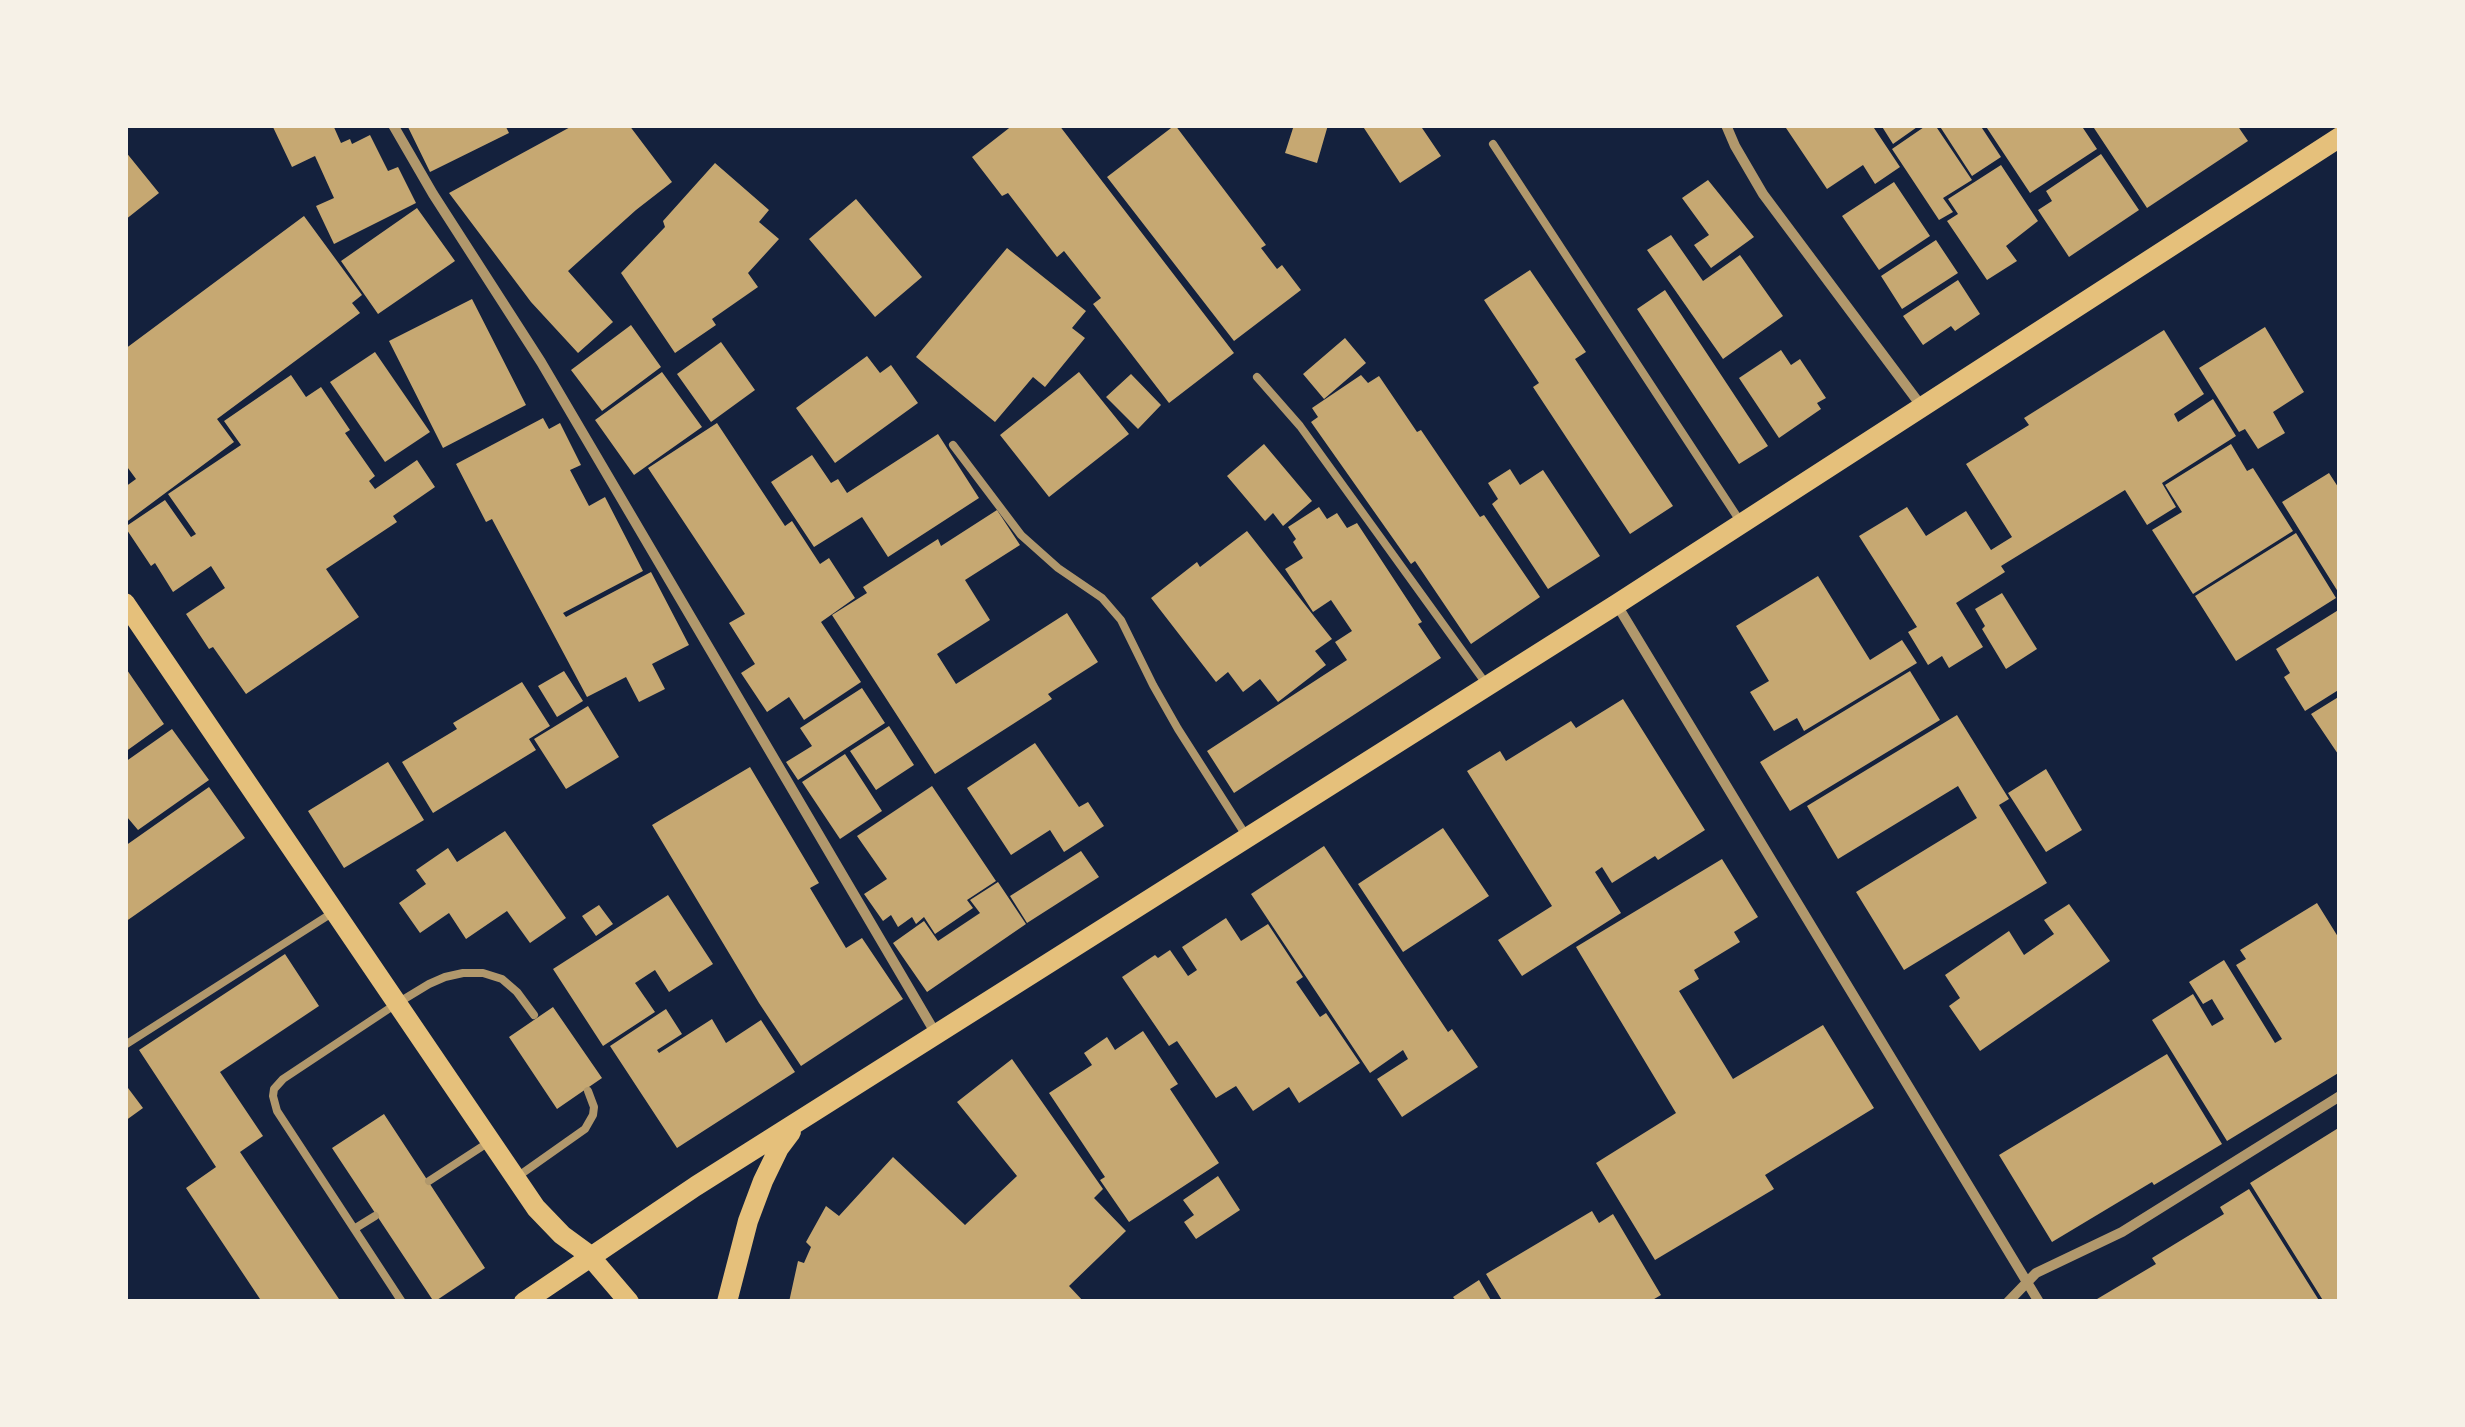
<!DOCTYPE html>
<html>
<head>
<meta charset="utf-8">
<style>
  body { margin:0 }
  #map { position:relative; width:2465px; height:1427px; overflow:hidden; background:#14213d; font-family:"Alegreya Sans",sans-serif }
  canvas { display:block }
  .frame { position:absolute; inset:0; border:128px solid #f6f1e7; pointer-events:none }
</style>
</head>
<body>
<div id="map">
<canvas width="2465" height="1427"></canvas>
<div class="frame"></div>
</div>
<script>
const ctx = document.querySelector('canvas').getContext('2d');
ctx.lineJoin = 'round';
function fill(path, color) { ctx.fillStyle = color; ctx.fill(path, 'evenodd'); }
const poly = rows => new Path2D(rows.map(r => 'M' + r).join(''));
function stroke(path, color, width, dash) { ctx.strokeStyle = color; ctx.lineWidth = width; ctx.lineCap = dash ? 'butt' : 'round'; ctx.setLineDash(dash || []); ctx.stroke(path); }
const building = poly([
  [272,125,333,125,341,143,350,139,352,144,370,135,388,171,398,167,416,203,334,244,316,206,334,198,315,156,292,167],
  [407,125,505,125,509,133,430,172],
  [574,125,629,125,672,182,636,210,568,271,613,322,578,353,531,302,449,193],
  [1013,125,1059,125,1234,353,1169,403,1093,304,1101,298,1064,251,1057,257,1008,193,1002,196,972,157],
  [1175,125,1266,245,1261,248,1277,269,1282,265,1301,290,1234,341,1107,177],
  [1294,125,1328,125,1317,163,1285,153],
  [1362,125,1420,125,1441,156,1400,183],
  [1784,125,1872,125,1900,167,1875,184,1863,165,1827,189],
  [1881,125,1920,125,1893,144],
  [1927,125,1935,125,1972,180,1943,198,1953,212,1939,220,1892,149],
  [1939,125,1980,125,2001,157,1972,176],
  [1985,125,2081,125,2097,149,2030,193],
  [2092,125,2237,125,2248,141,2147,208],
  [125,151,159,193,125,220],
  [2101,154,2139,210,2069,257,2038,210,2052,201,2046,191],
  [715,163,769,210,759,222,779,239,748,273,758,287,712,319,716,325,675,353,621,273,665,227,663,221],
  [2001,165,2038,221,2006,246,2017,261,1987,280,1947,221,1958,214,1948,199],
  [1708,180,1754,237,1711,268,1694,245,1709,235,1682,198],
  [1894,182,1930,236,1879,270,1842,216],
  [856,199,922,277,875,317,809,239],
  [417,208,455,261,378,314,341,261],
  [304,216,362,295,352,303,360,313,217,419,234,442,125,523,125,487,136,479,125,464,125,349],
  [1671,235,1703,281,1740,255,1783,316,1723,359,1647,250],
  [1936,240,1958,273,1902,309,1881,276],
  [1007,248,1086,311,1072,328,1085,338,1045,387,1033,377,995,422,916,357],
  [1530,270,1586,352,1575,359,1673,506,1630,534,1533,387,1539,383,1484,300],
  [1958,280,1980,314,1955,331,1951,326,1923,345,1903,316],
  [1665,290,1768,446,1739,464,1637,309],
  [472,299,526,405,443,448,389,341],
  [631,325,661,367,602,411,571,370],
  [2265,327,2304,392,2273,412,2285,433,2258,449,2245,429,2239,432,2199,368],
  [2164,330,2204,394,2174,414,2178,422,2213,399,2236,436,2162,483,2176,507,2147,525,2125,490,2001,566,2005,572,1956,603,1983,647,1949,668,1942,656,1928,665,1908,632,1917,627,1859,536,1907,507,1926,536,1966,511,1991,550,2012,537,1966,464,2029,425,2024,418],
  [1345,338,1366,363,1324,399,1303,374],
  [721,342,755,390,711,422,677,374],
  [1781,350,1791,365,1800,359,1826,398,1817,403,1821,409,1779,438,1739,378],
  [375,352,430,432,385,462,330,382],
  [867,356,880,373,891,365,918,403,835,463,796,408],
  [662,372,702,427,634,475,595,420],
  [1079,372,1129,434,1049,497,1000,435],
  [1131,374,1161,405,1138,429,1106,397],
  [291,375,306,397,321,387,350,430,345,433,375,476,369,481,375,489,417,460,435,487,393,516,397,522,326,569,359,617,246,694,213,647,209,649,186,614,225,588,211,566,173,592,155,563,151,566,125,527,165,500,191,537,196,534,168,494,241,445,224,421],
  [1361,375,1368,383,1379,376,1417,432,1421,430,1480,517,1484,515,1540,597,1471,644,1415,561,1411,564,1311,422,1318,417,1312,408],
  [543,418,549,429,560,423,581,465,570,470,589,506,605,497,643,571,563,613,566,617,651,572,689,645,652,664,665,689,639,702,626,677,587,697,492,519,486,522,456,464],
  [717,423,785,526,792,521,820,564,829,558,855,598,821,622,861,682,804,720,789,697,767,712,741,673,755,664,729,623,745,614,648,468],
  [938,434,979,498,888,557,862,517,814,547,771,482,812,455,831,483,838,479,847,493],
  [1264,444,1312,501,1283,526,1273,513,1265,521,1227,476],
  [2231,444,2247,471,2253,468,2293,531,2193,594,2152,530,2182,512,2165,485],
  [1510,469,1520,485,1543,470,1600,556,1548,589,1492,504,1498,499,1488,483],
  [2329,473,2340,490,2340,595,2282,502],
  [1319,507,1327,519,1337,513,1347,528,1357,523,1422,622,1418,624,1441,658,1234,793,1207,751,1347,660,1335,642,1352,631,1331,600,1313,612,1285,569,1303,558,1293,542,1296,539,1288,527],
  [997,510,1020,545,965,580,990,620,937,654,956,684,1067,613,1098,662,1048,694,1052,699,935,774,832,615,867,593,863,587,938,539,941,546],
  [1247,531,1332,639,1315,651,1326,665,1278,702,1260,679,1243,692,1228,672,1216,682,1151,598,1197,562,1200,567],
  [2296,533,2336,598,2236,661,2195,596],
  [1818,576,1870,660,1902,640,1917,663,1804,731,1797,718,1774,731,1750,692,1769,681,1736,626],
  [2002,593,2037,649,2006,669,1982,629,1985,626,1975,609],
  [2340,609,2340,689,2305,711,2284,677,2290,673,2276,649],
  [125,667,164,724,125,752],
  [564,671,583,701,557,717,538,686],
  [1910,671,1940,720,1790,811,1760,762],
  [522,682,550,726,529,739,536,750,433,813,402,762,457,729,453,723],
  [862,688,885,723,798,780,786,762,812,746,800,728],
  [2340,696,2340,757,2311,714],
  [1623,699,1705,830,1658,860,1655,856,1612,883,1602,867,1595,872,1621,913,1522,976,1498,940,1552,906,1467,771,1500,751,1506,761,1571,721,1576,728],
  [588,706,619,757,566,789,534,739],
  [1957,715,2009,799,1999,805,2047,883,1904,970,1856,892,1977,818,1958,786,1838,859,1807,806],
  [889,726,914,765,876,790,850,751],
  [172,729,209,780,138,830,127,817,125,818,125,762],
  [1035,743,1079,807,1088,802,1104,826,1064,852,1050,830,1011,855,967,788],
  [845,754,882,811,840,839,802,782],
  [388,762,424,820,344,868,308,811],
  [750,767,819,883,810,888,846,948,862,938,903,999,801,1066,759,1003,652,825],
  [2046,769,2082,830,2046,852,2008,793],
  [932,786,996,881,967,900,973,908,935,934,924,917,916,924,912,917,898,927,891,915,883,921,864,894,887,879,857,836],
  [209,787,245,838,125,922,125,846],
  [1443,828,1489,896,1403,952,1358,884],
  [505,831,566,918,530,943,507,911,466,939,449,913,420,933,399,903,426,884,416,870,448,848,457,862],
  [1324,846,1448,1032,1452,1029,1478,1067,1402,1117,1377,1079,1408,1059,1403,1050,1370,1073,1251,894],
  [1081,851,1099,877,1027,923,1010,896],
  [1722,859,1758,917,1734,932,1740,942,1694,970,1699,979,1679,991,1733,1079,1823,1025,1874,1108,1765,1175,1774,1189,1655,1260,1596,1163,1676,1113,1576,947],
  [998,882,1026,924,927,992,893,943,924,921,938,941,980,913,970,900],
  [668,895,713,964,669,992,655,970,635,983,655,1012,603,1046,553,969],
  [2317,903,2340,940,2340,1072,2227,1141,2152,1020,2193,994,2212,1026,2224,1019,2212,999,2203,1004,2189,982,2224,960,2275,1043,2282,1039,2236,965,2246,959,2240,950],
  [2069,904,2110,961,1980,1051,1949,1006,1960,998,1945,975,2009,931,2024,955,2054,934,2044,920],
  [599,905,613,924,596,936,582,916],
  [1226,918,1241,941,1268,924,1303,977,1296,982,1320,1017,1326,1013,1360,1063,1299,1103,1289,1087,1253,1111,1236,1086,1216,1098,1177,1041,1169,1046,1122,977,1155,955,1158,958,1170,950,1188,976,1197,970,1182,947],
  [285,954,319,1006,220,1072,263,1136,240,1152,341,1302,262,1302,186,1188,216,1167,139,1050],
  [553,1007,602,1078,557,1109,509,1037],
  [666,1009,682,1034,657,1050,659,1053,712,1019,726,1043,761,1020,795,1072,677,1148,610,1046],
  [1143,1031,1178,1084,1170,1089,1219,1163,1129,1222,1100,1180,1105,1177,1049,1093,1092,1065,1084,1053,1107,1037,1115,1050],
  [2167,1054,2222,1144,2154,1185,2152,1182,2052,1242,1999,1155],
  [1012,1059,1103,1189,1094,1198,1126,1231,1069,1286,1084,1302,789,1302,798,1261,804,1263,811,1247,806,1242,826,1206,839,1216,893,1157,965,1225,1017,1176,957,1102],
  [125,1084,143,1108,125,1121],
  [384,1114,485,1268,434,1302,332,1148],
  [2340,1127,2340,1302,2324,1302,2250,1183],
  [1218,1176,1240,1210,1196,1239,1184,1222,1194,1215,1183,1200],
  [2249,1189,2320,1302,2092,1302,2156,1264,2152,1258,2224,1214,2220,1207],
  [1592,1211,1599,1223,1613,1214,1661,1295,1649,1302,1503,1302,1486,1274],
  [1479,1280,1492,1302,1457,1302,1453,1297]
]);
const service = poly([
  [1493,144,1740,521],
  [1257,377,1300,426,1487,685],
  [953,445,1021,535,1058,568,1102,598,1121,620,1153,685,1178,729,1247,837],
  [125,1045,332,913],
  [517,1177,585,1129,593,1115,594,1107,588,1091],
  [429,1181,489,1142],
  [354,1229,375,1216],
  [402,1302,277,1111,273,1096,274,1089,283,1079,396,1004,429,984,445,977,463,973,483,973,502,979,517,992,534,1015]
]);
const minor = poly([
  [393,125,433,194,541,362,936,1034],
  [1726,125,1735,146,1763,194,1922,407],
  [1617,605,2039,1302],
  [2008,1302,2036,1273,2122,1232,2340,1096]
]);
const secondary = poly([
  [125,603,536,1208,562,1235,588,1254,629,1302],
  [524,1302,696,1186,1617,604,2340,137],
  [727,1302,748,1221,763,1181,779,1148,791,1132]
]);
fill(building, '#c6a872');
stroke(service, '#b1986c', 8);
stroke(minor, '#b1986c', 10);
stroke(secondary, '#e5c07b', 20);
</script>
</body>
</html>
